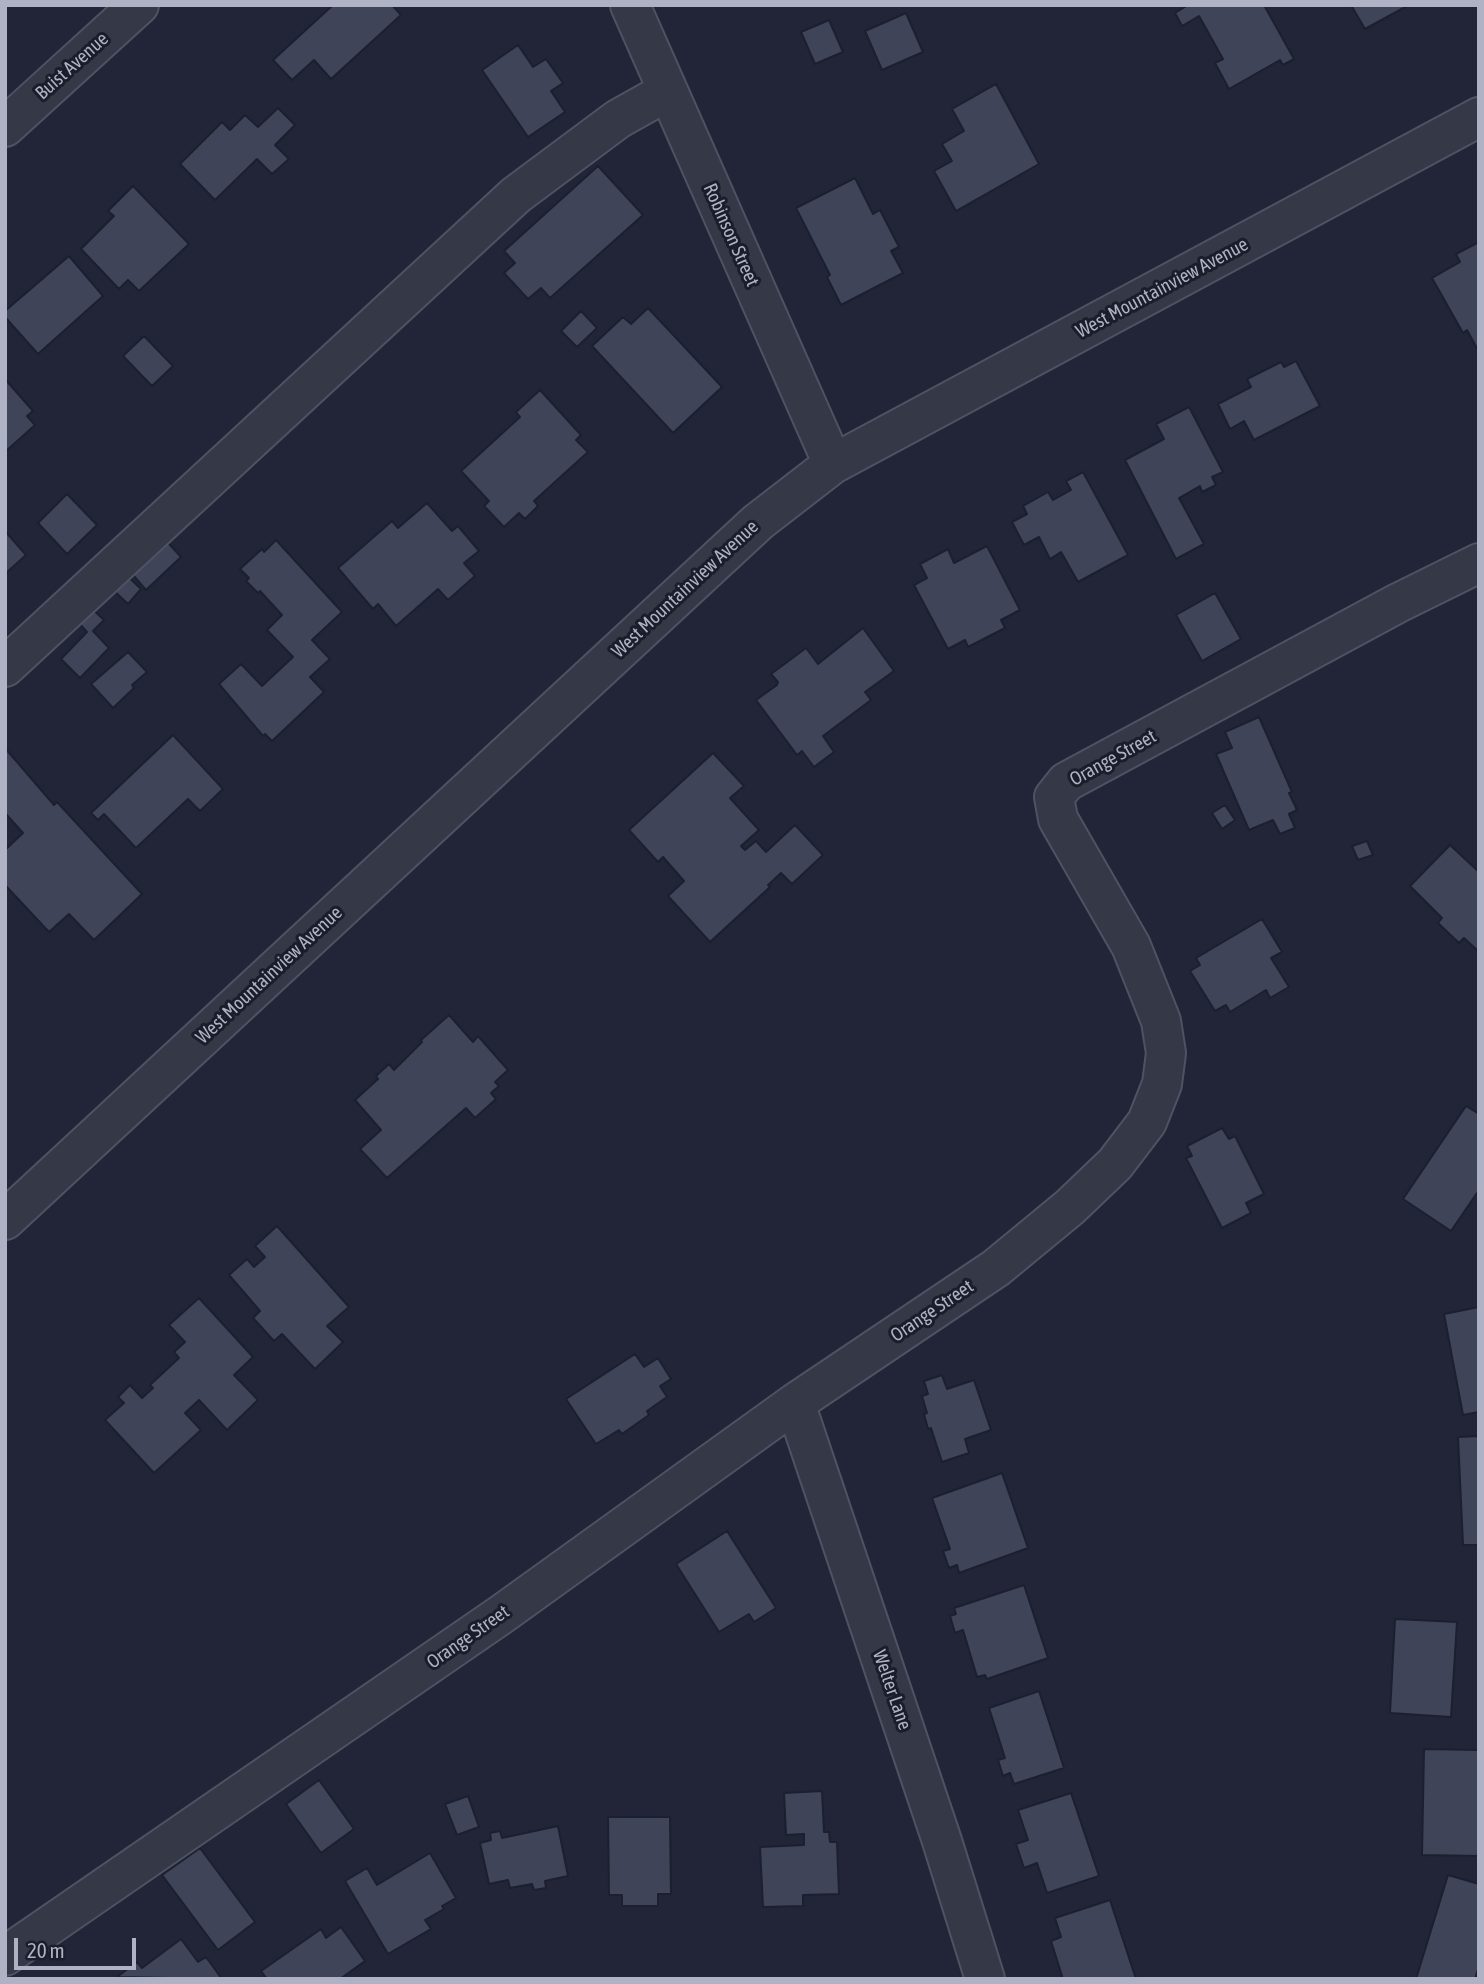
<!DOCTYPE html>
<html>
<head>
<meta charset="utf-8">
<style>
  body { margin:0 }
  #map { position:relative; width:1484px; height:1984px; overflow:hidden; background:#212537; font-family:"Asap Condensed",sans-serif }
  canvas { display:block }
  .frame { position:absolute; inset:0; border:7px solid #afb2c4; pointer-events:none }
  .scale { position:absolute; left:14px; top:1938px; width:122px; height:32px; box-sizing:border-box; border:4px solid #afb2c4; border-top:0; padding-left:9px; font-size:21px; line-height:24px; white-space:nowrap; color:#afb2c4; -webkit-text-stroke:5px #1a1d2c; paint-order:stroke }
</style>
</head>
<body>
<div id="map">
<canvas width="1484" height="1984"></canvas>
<div class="frame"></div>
<div class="scale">20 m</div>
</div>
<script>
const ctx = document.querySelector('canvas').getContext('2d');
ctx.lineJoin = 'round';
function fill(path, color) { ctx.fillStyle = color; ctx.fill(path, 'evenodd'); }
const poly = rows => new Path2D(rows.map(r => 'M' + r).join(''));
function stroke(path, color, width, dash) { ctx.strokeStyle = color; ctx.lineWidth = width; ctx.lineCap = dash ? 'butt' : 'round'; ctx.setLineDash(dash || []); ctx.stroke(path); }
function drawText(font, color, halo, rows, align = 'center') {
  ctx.font = font + ' "Asap Condensed",sans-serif'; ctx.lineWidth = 6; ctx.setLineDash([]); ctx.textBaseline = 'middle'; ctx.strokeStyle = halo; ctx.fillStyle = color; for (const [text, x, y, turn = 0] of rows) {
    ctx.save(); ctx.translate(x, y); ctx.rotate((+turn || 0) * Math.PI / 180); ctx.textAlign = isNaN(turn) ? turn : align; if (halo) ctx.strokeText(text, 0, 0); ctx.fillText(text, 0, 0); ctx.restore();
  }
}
const building = poly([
  [333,5,392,5,401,15,331,79,314,60,292,80,273,60,333,5],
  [1188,5,1264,5,1294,59,1283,65,1280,60,1229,89,1215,63,1223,59,1199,16,1182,26,1175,13,1188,5],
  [1351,5,1409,5,1365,29,1351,5],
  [906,13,923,52,882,70,865,31,906,13],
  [829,20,843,52,815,64,801,32,829,20],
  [518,45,533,67,546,59,563,83,551,91,565,112,528,137,482,70,518,45],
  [996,84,1039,164,956,211,934,171,952,161,942,144,964,131,952,109,996,84],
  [278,108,295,125,275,145,289,159,272,174,257,159,215,200,180,164,222,122,230,130,245,115,258,127,278,108],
  [598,166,643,215,550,298,541,288,528,299,504,273,515,263,504,251,598,166],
  [855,178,873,214,880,210,899,247,891,251,903,273,841,305,827,277,830,275,796,208,855,178],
  [133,186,189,244,139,291,128,280,119,289,81,249,114,216,108,211,133,186],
  [1479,242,1479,352,1467,330,1463,333,1432,278,1460,262,1456,254,1479,242],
  [69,256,103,296,38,354,5,317,5,311,69,256],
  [648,308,722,387,673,433,592,346,623,317,631,324,648,308],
  [581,311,597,328,577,347,561,331,581,311],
  [144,336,173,366,152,386,123,356,144,336],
  [1296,361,1320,406,1254,440,1244,421,1230,429,1218,404,1251,387,1247,379,1281,362,1284,367,1296,361],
  [5,379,33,411,27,416,35,425,5,452,5,379],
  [540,390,581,435,576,440,588,452,534,501,538,506,525,519,519,513,504,527,484,506,489,501,461,471,520,417,516,412,540,390],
  [1189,407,1223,472,1212,477,1216,485,1202,492,1200,486,1179,498,1204,544,1176,559,1125,460,1164,439,1156,424,1189,407],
  [1083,472,1128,555,1078,582,1061,552,1050,559,1039,537,1024,545,1012,522,1027,514,1023,506,1048,492,1053,500,1071,490,1066,481,1083,472],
  [67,494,97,525,67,554,38,523,67,494],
  [427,503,452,531,458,526,479,551,464,563,475,576,448,600,438,589,396,626,378,604,373,609,338,568,392,521,398,528,427,503],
  [5,531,26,555,5,574,5,531],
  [162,536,181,557,146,590,127,568,162,536],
  [276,540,342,612,312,640,330,659,310,677,324,692,272,741,265,734,263,736,219,684,241,664,262,686,293,657,267,630,282,615,260,591,258,593,246,581,249,578,240,569,262,549,264,552,276,540],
  [987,546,1020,610,1001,620,1005,628,968,647,965,640,948,649,914,585,927,578,920,564,948,549,954,563,987,546],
  [124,573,141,589,128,604,110,587,124,573],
  [1215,593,1241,639,1202,661,1176,615,1215,593],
  [89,606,104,620,93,631,109,648,80,678,61,659,87,632,76,620,89,606],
  [863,628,894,671,865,692,871,700,823,736,834,752,814,767,802,751,797,755,756,700,777,685,778,682,771,674,806,648,818,664,863,628],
  [128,652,147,672,132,685,134,688,113,708,91,684,128,652],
  [1259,717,1292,792,1289,793,1297,810,1289,814,1295,828,1280,834,1273,820,1249,830,1216,754,1232,748,1225,732,1259,717],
  [173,735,223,789,200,811,188,799,136,848,104,814,98,820,91,813,173,735],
  [5,748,54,805,57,802,142,894,94,940,69,914,49,932,5,885,5,850,23,833,5,813,5,748],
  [713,753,744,786,730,798,759,830,741,846,745,850,756,841,766,852,795,825,823,855,792,884,781,873,768,885,770,887,710,942,668,896,684,881,663,857,658,862,629,830,713,753],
  [1225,805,1235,820,1222,829,1212,813,1225,805],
  [1367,841,1373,855,1358,860,1352,846,1367,841],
  [1450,845,1479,872,1479,952,1464,938,1459,943,1438,923,1442,918,1410,886,1450,845],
  [1262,919,1282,952,1271,958,1289,987,1270,998,1266,990,1230,1012,1226,1005,1215,1011,1190,971,1200,965,1196,958,1262,919],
  [449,1015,473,1042,478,1036,508,1070,495,1082,499,1086,491,1093,496,1099,475,1118,466,1108,387,1178,360,1149,381,1130,355,1100,378,1079,376,1076,389,1064,394,1070,422,1042,421,1040,449,1015],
  [1466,1106,1479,1114,1479,1190,1451,1231,1403,1199,1466,1106],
  [1222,1128,1229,1139,1235,1136,1264,1194,1246,1203,1251,1213,1222,1228,1186,1158,1192,1156,1187,1146,1222,1128],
  [277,1226,349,1307,327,1326,343,1342,315,1369,282,1334,274,1341,253,1318,260,1311,229,1275,247,1259,254,1267,265,1257,255,1246,277,1226],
  [199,1298,253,1357,234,1375,258,1400,227,1430,199,1400,185,1413,201,1430,154,1473,105,1420,124,1403,118,1397,130,1385,142,1398,153,1388,150,1385,179,1358,174,1352,185,1342,169,1325,199,1298],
  [1479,1307,1479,1412,1463,1415,1444,1314,1479,1307],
  [635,1354,644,1367,658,1358,671,1379,660,1386,667,1397,647,1411,649,1415,622,1434,619,1430,596,1444,566,1399,635,1354],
  [942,1375,947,1389,974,1380,991,1430,965,1439,969,1453,942,1462,931,1428,928,1429,924,1414,927,1413,922,1396,928,1394,924,1381,942,1375],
  [1479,1436,1479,1545,1463,1545,1458,1437,1479,1436],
  [1002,1473,1028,1548,959,1573,957,1565,949,1568,943,1551,950,1549,932,1498,1002,1473],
  [727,1531,776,1608,754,1622,749,1614,719,1632,676,1564,727,1531],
  [1024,1585,1048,1658,987,1679,985,1675,977,1677,963,1630,955,1633,950,1616,956,1614,954,1608,1024,1585],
  [1395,1619,1457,1622,1451,1717,1390,1713,1395,1619],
  [1039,1691,1064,1768,1014,1784,1010,1773,1003,1776,998,1760,1005,1758,989,1708,1039,1691],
  [1424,1749,1479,1750,1479,1856,1422,1855,1424,1749],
  [319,1780,354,1829,321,1853,286,1804,319,1780],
  [822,1791,824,1832,829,1832,830,1842,837,1842,839,1894,803,1895,803,1906,763,1907,760,1847,804,1845,804,1834,786,1835,784,1793,822,1791],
  [1071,1793,1099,1876,1047,1893,1037,1863,1024,1868,1016,1844,1028,1840,1018,1810,1071,1793],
  [468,1796,479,1827,457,1835,445,1804,468,1796],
  [608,1817,670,1817,671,1894,658,1894,658,1906,622,1906,622,1895,609,1895,608,1817],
  [558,1826,568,1876,545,1881,546,1888,534,1890,532,1884,510,1888,508,1880,489,1884,480,1843,491,1840,490,1833,500,1831,502,1838,558,1826],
  [200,1848,255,1922,218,1950,162,1875,200,1848],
  [430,1853,456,1898,442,1906,444,1909,425,1920,431,1929,388,1954,345,1881,367,1868,377,1885,430,1853],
  [1448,1875,1479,1884,1479,1966,1475,1979,1416,1979,1448,1875],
  [1110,1900,1136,1979,1063,1979,1051,1941,1061,1937,1055,1918,1110,1900],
  [341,1927,365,1961,340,1979,267,1979,261,1971,321,1929,326,1938,341,1927],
  [181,1939,198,1962,206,1957,222,1979,117,1977,137,1962,142,1968,181,1939]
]);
const minor = poly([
  [630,5,833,464],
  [5,127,139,5],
  [5,667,516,195,618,119,668,91],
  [5,1220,758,522,833,464,1479,117],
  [795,1403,942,1841,985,1979],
  [5,1956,502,1614,795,1403,996,1268,1070,1207,1115,1164,1147,1122,1162,1084,1166,1053,1161,1021,1131,946,1058,819,1054,797,1066,782,1398,603,1479,563]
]);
const streetNames = [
  ["Buist Avenue",72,66,-42],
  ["Robinson Street",731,235,66],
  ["West Mountainview Avenue",1162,288,-28],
  ["West Mountainview Avenue",685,589,-43],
  ["Orange Street",1113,758,-29],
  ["West Mountainview Avenue",269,975,-43],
  ["Orange Street",932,1311,-34],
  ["Orange Street",468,1637,-35],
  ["Welter Lane",892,1690,71]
];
fill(building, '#404458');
stroke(building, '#1c1f2e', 2);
stroke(minor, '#4f5262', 42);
stroke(minor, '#353847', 38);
drawText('19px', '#afb2c4', '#1a1d2c', streetNames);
</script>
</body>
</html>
